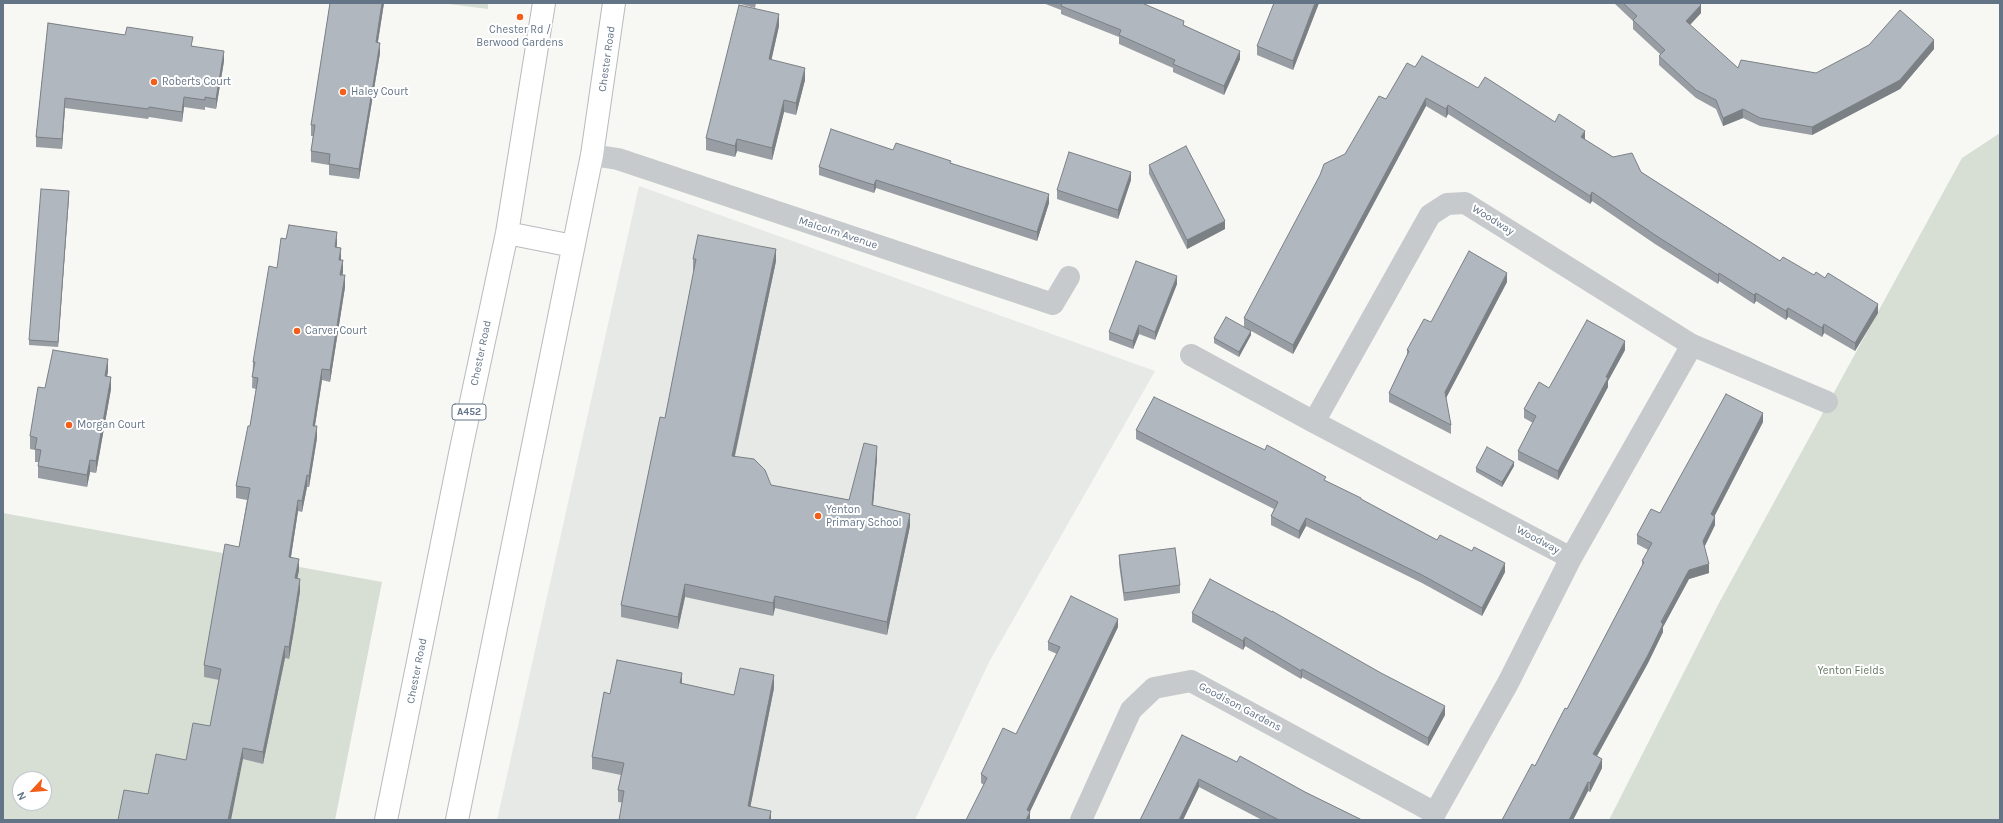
<!DOCTYPE html>
<html>
<head>
<meta charset="utf-8">
<style>
  body { margin:0 }
  #map { position:relative; width:2003px; height:823px; overflow:hidden; background:#f7f7f3; font-family:Karla,sans-serif }
  canvas { display:block }
  .frame { position:absolute; inset:0; border:4px solid #637487; pointer-events:none }
  .north { position:absolute; left:12px; top:771px; width:40px; height:40px; box-sizing:border-box; background:#fff; border:1px solid #c1c7cf; border-radius:50%; rotate:244deg; font-size:11px; font-weight:700; line-height:16px; text-align:center; color:#637487 }
  .north::after { content:''; display:block; margin:auto; width:14px; height:18px; background:#f15f1a; clip-path:polygon(50% 0,100% 100%,50% 72%,0 100%) }
</style>
</head>
<body>
<div id="map">
<canvas width="2003" height="823"></canvas>
<div class="frame"></div>
<div class="north">N</div>
</div>
<script>
const ctx = document.querySelector('canvas').getContext('2d');
ctx.lineJoin = 'round';
function fill(path, color) { ctx.fillStyle = color; ctx.fill(path, 'evenodd'); }
const poly = rows => new Path2D(rows.map(r => 'M' + r).join(''));
function stroke(path, color, width, dash) { ctx.strokeStyle = color; ctx.lineWidth = width; ctx.lineCap = dash ? 'butt' : 'round'; ctx.setLineDash(dash || []); ctx.stroke(path); }
function drawText(font, color, halo, rows, align = 'center') {
  ctx.font = font + ' Karla,sans-serif'; ctx.lineWidth = 4; ctx.setLineDash([]); ctx.textBaseline = 'middle'; ctx.strokeStyle = halo; ctx.fillStyle = color; for (const [text, x, y, turn = 0] of rows) {
    ctx.save(); ctx.translate(x, y); ctx.rotate((+turn || 0) * Math.PI / 180); ctx.textAlign = isNaN(turn) ? turn : align; if (halo) ctx.strokeText(text, 0, 0); ctx.fillText(text, 0, 0); ctx.restore();
  }
}
const built = poly([
  [639,186,1155,371,989,662,915,820,497,820]
]);
const green = poly([
  [441,3,488,3,488,9],
  [2000,133,2000,820,1609,820,1719,603,1962,158],
  [3,513,382,582,335,820,3,820],
  [20,779,44,779,44,803,20,803]
]);
const street = poly([
  [592,155,618,159,1053,304,1069,277],
  [1191,355,1314,422],
  [1571,558,1314,422,1430,215,1447,204,1465,203,1692,345,1827,402],
  [1081,820,1131,710,1154,688,1191,681,1435,813],
  [1433,820,1435,813,1508,683,1571,558,1692,345]
]);
const highway = poly([
  [507,233,573,246],
  [386,820,461,449,507,233,544,3],
  [457,820,592,155,614,3]
]);
const wall = poly([
  [330,3,384,3,378,42,380,53,359,179,329,175,329,165,311,162,311,151,313,136,311,136,311,125],
  [737,3,756,3,755,8],
  [1043,3,1142,3,1184,25,1240,59,1224,95,1173,72,1173,68,1119,44,1119,37,1061,14,1061,10],
  [1319,3,1293,70,1257,55,1257,46],
  [1614,3,1699,3,1701,13,1690,25,1738,68,1816,73,1934,49,1900,89,1812,135,1760,126,1743,118,1723,126,1716,109,1696,98,1659,65,1659,56,1660,54,1633,29,1633,21],
  [48,23,193,46,224,61,216,109,205,107,205,110,184,107,182,122,149,117,148,119,65,108,62,149,36,147,36,137],
  [779,26,771,60,805,80,796,115,784,112,772,160,737,151,735,157,706,150,706,138],
  [1415,67,1478,88,1555,122,1613,157,1641,172,1780,261,1878,313,1855,351,1824,333,1822,337,1788,317,1786,320,1756,301,1754,304,1719,281,1718,284,1655,244,1592,201,1590,204,1448,114,1446,118,1426,106,1293,354,1244,327,1244,318,1345,154,1386,99],
  [893,150,951,163,1049,203,1037,241,876,188,874,193,819,175,819,167],
  [1149,165,1225,229,1187,249,1149,174],
  [1131,180,1118,219,1057,199,1057,190],
  [69,196,58,347,29,345,29,340],
  [337,244,336,248,341,260,343,272,342,275,345,287,330,382,322,380,315,426,317,438,309,487,307,487,302,512,298,511,291,557,299,570,297,579,300,591,294,630,289,659,285,658,263,764,243,759,148,794,186,760,210,726,219,680,204,677,204,665,239,547,247,500,236,498,236,486,250,426,256,389,252,388,253,362,277,268],
  [693,259,776,261,735,456,771,485,849,500,877,458,873,505,910,526,887,635,775,608,773,616,685,597,678,629,621,617,621,605,665,418,694,271,693,271],
  [1507,282,1446,398,1451,425,1451,434,1389,402,1389,393,1407,355,1407,350,1431,322],
  [1177,284,1155,340,1139,334,1133,349,1109,340,1109,332],
  [1251,335,1239,357,1214,343,1214,338],
  [1625,350,1608,381,1608,387,1558,480,1518,460,1518,451,1533,423,1524,418,1524,409,1549,388],
  [108,371,107,376,111,389,96,473,90,472,87,487,38,478,38,466,39,462,35,462,35,450,30,449,30,436,45,388],
  [1763,422,1714,516,1715,525,1704,547,1709,573,1689,579,1663,627,1663,632,1648,663,1597,756,1602,768,1590,792,1588,791,1573,820,1502,820,1535,766,1567,709,1642,566,1642,561,1648,550,1637,544,1637,535,1660,513],
  [1136,430,1326,481,1437,540,1505,572,1482,616,1422,583,1306,526,1299,539,1271,525,1271,516,1274,509,1136,439],
  [1514,466,1502,487,1476,472,1476,468],
  [1119,555,1180,585,1180,593,1124,601,1119,564],
  [1192,613,1445,715,1428,746,1302,677,1301,679,1245,646,1243,650,1192,622],
  [1118,627,1030,811,1030,820,984,785,981,783,981,774,1016,734,1057,654,1048,650,1048,642],
  [682,684,734,695,774,688,750,807,771,820,618,802,618,790,621,775,592,769,592,757,610,694],
  [1182,735,1237,762,1305,792,1362,820,1262,820,1199,787,1183,820,1140,820]
]);
const shadedWall = poly([
  [382,3,384,3,376,53,376,42],
  [1315,3,1319,3,1293,70,1293,61],
  [1701,5,1701,13,1686,29,1686,21],
  [779,14,779,26,769,71,769,59],
  [1934,40,1934,49,1900,89,1812,135,1812,127],
  [380,43,380,53,359,179,359,169],
  [224,51,224,61,216,109,216,99],
  [1240,51,1240,59,1224,95,1224,86],
  [805,68,805,80,796,115,796,103],
  [184,97,184,107,182,122,182,112],
  [65,98,65,108,62,149,62,139],
  [1426,98,1426,106,1293,354,1293,345],
  [784,100,784,112,772,160,772,148],
  [1448,105,1448,114,1446,118,1446,109],
  [1743,109,1743,118,1723,126,1723,118],
  [1585,131,1585,139,1581,146,1581,137],
  [737,139,737,151,735,157,735,146],
  [1131,172,1131,180,1118,219,1118,210],
  [876,180,876,188,874,193,874,185],
  [69,191,69,196,58,347,58,342],
  [1592,192,1592,201,1590,204,1590,196],
  [1049,194,1049,203,1037,241,1037,232],
  [1225,221,1225,229,1187,249,1187,240],
  [337,232,337,244,335,259,335,247],
  [341,248,341,260,339,260],
  [776,249,776,261,732,468,732,456],
  [343,260,343,272,340,286,340,275],
  [1507,273,1507,282,1445,400,1445,392],
  [1719,273,1719,281,1718,284,1718,275],
  [345,275,345,287,330,382,330,370],
  [1177,276,1177,284,1155,340,1155,332],
  [1756,293,1756,301,1754,304,1754,295],
  [1878,304,1878,313,1855,351,1855,343],
  [1788,308,1788,317,1786,320,1786,311],
  [1824,324,1824,333,1822,337,1822,328],
  [1139,325,1139,334,1133,349,1133,341],
  [1251,331,1251,335,1239,357,1239,352],
  [1625,341,1625,350,1608,381,1608,387,1558,480,1558,471,1606,377],
  [108,359,108,371,105,388,105,376],
  [322,369,322,380,313,437,313,426],
  [111,377,111,389,96,473,96,461],
  [1763,413,1763,422,1711,523,1711,514],
  [317,426,317,438,309,487,309,476],
  [877,446,877,458,872,517,872,505],
  [90,460,90,472,87,487,87,475],
  [1514,462,1514,466,1502,487,1502,482],
  [307,475,307,487,302,512,302,501],
  [298,500,298,511,289,569,289,557],
  [910,514,910,526,887,635,887,622],
  [1715,517,1715,525,1703,550,1703,541],
  [1306,518,1306,526,1299,539,1299,531],
  [299,559,299,570,295,590,295,578],
  [1505,563,1505,572,1482,616,1482,608],
  [1709,564,1709,573,1689,579,1663,627,1663,632,1648,663,1593,763,1593,754,1689,570],
  [300,579,300,591,294,630,289,659,289,647],
  [685,584,685,597,678,629,678,617],
  [775,596,775,608,773,616,773,603],
  [1118,619,1118,627,1027,818,1027,810],
  [1245,637,1245,646,1243,650,1243,641],
  [285,646,285,658,263,764,263,752],
  [1302,669,1302,677,1301,679,1301,671],
  [682,673,682,686,680,683],
  [774,675,774,688,748,819,748,806],
  [1445,706,1445,715,1428,746,1428,738],
  [243,748,243,759,231,820,228,820],
  [1602,759,1602,768,1590,792,1590,783],
  [1199,779,1199,787,1183,820,1179,820],
  [1588,782,1588,791,1573,820,1569,820],
  [771,811,771,820,769,820],
  [1030,812,1030,820,1026,820]
]);
const building = poly([
  [330,3,382,3,376,42,380,43,359,169,329,164,330,154,311,151,315,125,311,125,330,3],
  [1062,3,1142,3,1184,21,1183,25,1240,51,1224,86,1173,64,1175,60,1119,35,1121,30,1061,6,1062,3],
  [1274,3,1315,3,1293,61,1257,46,1274,3],
  [1623,3,1699,3,1701,5,1686,21,1738,68,1741,60,1816,73,1869,45,1900,10,1934,40,1900,80,1812,127,1760,118,1743,109,1723,118,1716,100,1696,90,1659,56,1665,50,1633,20,1637,16,1623,3],
  [739,5,779,14,769,59,805,68,796,103,784,100,772,148,737,139,735,146,706,138,739,5],
  [48,23,125,35,127,27,193,37,191,46,224,51,216,99,205,97,205,100,184,97,182,112,149,107,148,109,65,98,62,139,36,137,48,23],
  [1422,56,1478,88,1485,77,1555,122,1559,114,1585,131,1581,137,1613,157,1632,153,1641,172,1780,261,1783,257,1814,275,1816,272,1825,278,1828,273,1878,304,1855,343,1824,324,1822,328,1788,308,1786,311,1756,293,1754,295,1719,273,1718,275,1655,235,1592,192,1590,196,1448,105,1446,109,1426,98,1293,345,1244,318,1320,175,1324,164,1345,154,1379,96,1386,99,1407,63,1415,67,1422,56],
  [831,129,893,150,896,143,951,161,950,163,1049,194,1037,232,876,180,874,185,819,167,831,129],
  [1186,146,1225,221,1187,240,1149,165,1186,146],
  [1069,152,1131,172,1118,210,1057,190,1069,152],
  [41,189,69,191,58,342,29,340,41,189],
  [289,225,337,232,335,247,341,248,339,260,343,260,340,275,345,275,330,370,322,369,313,426,317,426,309,476,307,475,302,501,298,500,289,557,299,559,295,578,300,579,294,618,289,647,285,646,263,752,243,748,228,820,118,820,124,790,148,794,156,754,186,760,193,723,210,726,221,669,204,665,225,544,239,547,250,488,236,486,248,426,250,426,258,378,252,377,255,362,253,362,269,266,277,268,281,238,286,239,289,225],
  [698,235,776,249,732,456,754,459,765,470,771,485,849,500,864,443,877,446,872,505,910,514,887,622,775,596,773,603,685,584,678,617,621,605,660,417,665,418,696,259,693,259,698,235],
  [1469,251,1507,273,1445,392,1451,425,1389,393,1409,351,1407,350,1424,319,1431,322,1469,251],
  [1136,261,1177,276,1155,332,1139,325,1133,341,1109,332,1136,261],
  [1226,317,1251,331,1239,352,1214,338,1226,317],
  [1587,320,1625,341,1606,377,1608,378,1558,471,1518,451,1536,416,1524,409,1539,382,1549,388,1587,320],
  [53,350,108,359,105,376,111,377,96,461,90,460,87,475,38,466,41,450,35,449,37,438,30,436,38,387,45,388,53,350],
  [1726,394,1763,413,1711,514,1715,517,1703,541,1709,564,1689,570,1661,622,1663,624,1648,655,1593,754,1602,759,1590,783,1588,782,1569,820,1502,820,1532,764,1535,766,1565,708,1567,709,1644,562,1642,561,1652,543,1637,535,1651,509,1660,513,1726,394],
  [1154,397,1265,450,1267,445,1326,477,1324,480,1361,498,1361,499,1437,540,1440,535,1472,551,1474,547,1505,563,1482,608,1422,575,1306,518,1299,531,1271,516,1278,502,1136,430,1154,397],
  [1487,447,1514,462,1502,482,1476,468,1487,447],
  [1175,548,1180,585,1124,593,1119,555,1175,548],
  [1210,579,1272,612,1272,611,1381,673,1445,706,1428,738,1302,669,1301,671,1245,637,1243,641,1192,613,1210,579],
  [1071,596,1118,619,1027,810,1030,812,1026,820,966,820,987,778,981,774,1003,728,1016,734,1060,647,1048,642,1071,596],
  [617,660,682,673,680,683,734,695,740,668,774,675,748,806,771,811,769,820,619,820,624,791,618,790,624,763,592,757,604,692,610,694,617,660],
  [1182,735,1237,762,1240,756,1305,792,1362,820,1279,820,1199,779,1179,820,1140,820,1182,735]
]);
const markers = [
  [520,17,4,"#f15f1a"],
  [154,82,4,"#f15f1a"],
  [343,92,4,"#f15f1a"],
  [297,331,4,"#f15f1a"],
  [69,425,4,"#f15f1a"],
  [818,516,4,"#f15f1a"]
];
const shields = [
  [469,412,34]
];
const shieldNames = [
  ["A452",469,412]
];
const poiNames = [
  ["Chester Rd /",520,30,"center"],
  ["Berwood Gardens",520,43,"center"],
  ["Roberts Court",162,82],
  ["Haley Court",351,92],
  ["Carver Court",305,331],
  ["Morgan Court",77,425],
  ["Yenton",826,510],
  ["Primary School",826,523]
];
const streetNames = [
  ["Chester Road",607,59,-82],
  ["Woodway",1493,220,32],
  ["Malcolm Avenue",838,233,18],
  ["Chester Road",481,353,-78],
  ["Woodway",1538,540,28],
  ["Chester Road",417,671,-79],
  ["Goodison Gardens",1240,707,28]
];
const parkNames = [
  ["Yenton Fields",1851,671]
];
fill(built, '#e7e9e7');
fill(green, '#d7dfd4');
stroke(highway, '#b8bbbf', 24);
stroke(street, '#c6cacd', 22);
stroke(highway, '#fff', 22);
fill(wall, '#979da3');
fill(shadedWall, '#7b8085');
fill(building, '#b0b7be');
stroke(building, '#7b8085', 1);
for (const [x, y, r, color] of markers) { const dot = new Path2D(); dot.arc(x, y, r, 0, 2 * Math.PI); ctx.fillStyle = color; ctx.fill(dot); stroke(dot, '#fff', 1.5); }
for (const [x, y, w] of shields) { const box = new Path2D(); box.roundRect(x - w / 2, y - 8, w, 16, 3); ctx.fillStyle = '#fff'; ctx.fill(box); stroke(box, '#637487', 1); }
drawText('bold 10px', '#637487', null, shieldNames);
drawText('11px', '#637487', '#fff', poiNames, 'left');
drawText('11px', '#637487', '#fff', streetNames);
drawText('11px', '#62785f', '#fff', parkNames);
</script>
</body>
</html>
